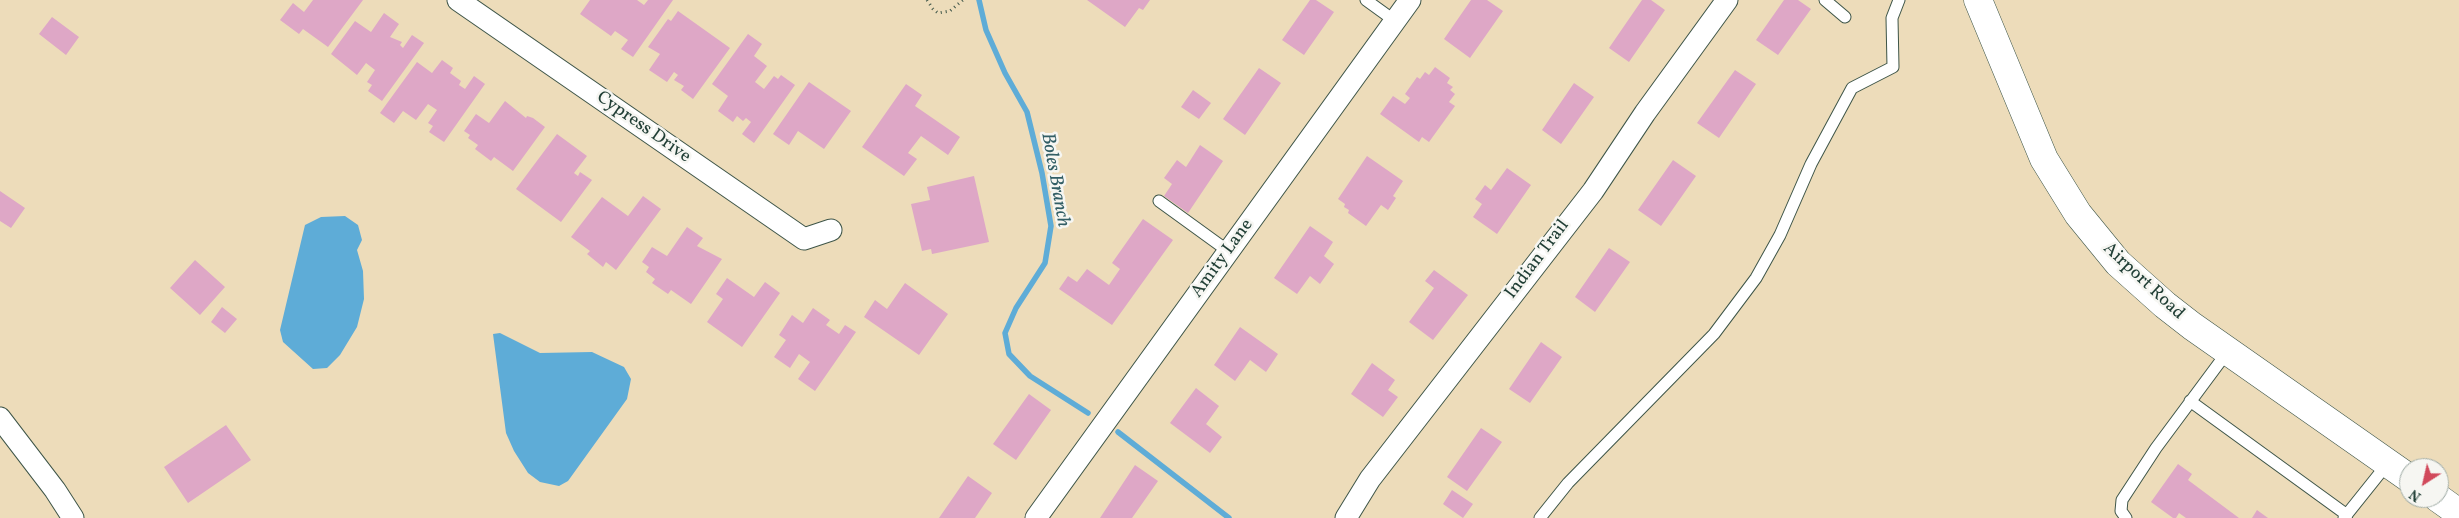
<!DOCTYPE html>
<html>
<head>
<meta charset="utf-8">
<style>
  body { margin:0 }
  #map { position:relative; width:2459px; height:518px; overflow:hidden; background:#eddcba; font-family:Vollkorn,serif }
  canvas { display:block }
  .north { position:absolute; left:2399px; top:458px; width:50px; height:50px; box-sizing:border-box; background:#f6f6f2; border:1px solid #a0aca6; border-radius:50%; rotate:215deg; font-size:14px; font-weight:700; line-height:20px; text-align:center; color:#1f3d34 }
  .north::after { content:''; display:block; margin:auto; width:18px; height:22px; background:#d1495b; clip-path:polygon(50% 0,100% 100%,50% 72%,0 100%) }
</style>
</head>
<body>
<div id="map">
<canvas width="2459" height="518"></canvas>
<div class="north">N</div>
</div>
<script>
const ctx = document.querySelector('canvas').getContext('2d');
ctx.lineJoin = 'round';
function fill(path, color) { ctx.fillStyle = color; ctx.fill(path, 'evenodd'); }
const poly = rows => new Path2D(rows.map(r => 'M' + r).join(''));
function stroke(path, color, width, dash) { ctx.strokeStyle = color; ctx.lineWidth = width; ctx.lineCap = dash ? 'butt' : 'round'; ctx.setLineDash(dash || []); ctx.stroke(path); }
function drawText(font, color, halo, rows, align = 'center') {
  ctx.font = font + ' Vollkorn,serif'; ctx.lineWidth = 5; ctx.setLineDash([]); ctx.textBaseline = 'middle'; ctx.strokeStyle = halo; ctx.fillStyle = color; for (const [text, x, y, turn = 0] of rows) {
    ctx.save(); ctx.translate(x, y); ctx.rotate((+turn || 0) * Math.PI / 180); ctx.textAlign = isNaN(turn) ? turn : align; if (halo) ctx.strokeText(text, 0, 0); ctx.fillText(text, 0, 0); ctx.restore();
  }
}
const water = poly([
  [345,216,358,225,362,240,357,250,363,271,364,299,357,327,340,355,327,368,313,369,283,342,280,330,305,225,321,217],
  [500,333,540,353,592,352,624,367,631,379,627,399,568,481,559,486,540,482,528,473,514,451,506,433,493,334]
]);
const stream = poly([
  [979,0,986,30,1005,73,1027,112,1042,173,1051,226,1045,263,1016,308,1005,333,1009,354,1030,376,1088,413],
  [1118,432,1229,518]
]);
const building = poly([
  [313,0,363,0,328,47,303,29,299,34,280,20,293,3,304,12],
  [590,0,637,0,644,5,648,0,673,0,633,57,621,49,628,40,615,31,611,36,580,14],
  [1087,0,1150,0,1143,10,1139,8,1125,27],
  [1310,0,1316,0,1334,12,1304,55,1282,40],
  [1471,0,1487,0,1503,11,1470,58,1444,39],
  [1642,0,1651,0,1665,10,1629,62,1609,48],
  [1784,0,1798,0,1811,9,1778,55,1756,40],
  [678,11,730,48,693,99,681,90,684,86,674,80,678,75,674,72,667,82,649,70,660,54,648,47,668,19,671,21],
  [384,13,399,24,390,37,402,42,400,45,403,48,412,35,424,43,382,101,368,91,372,85,367,82,375,70,366,63,357,75,331,54,355,21,371,32],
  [52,17,79,37,66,55,39,34],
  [748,34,762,44,754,56,767,66,755,82,764,89,774,76,778,79,781,75,795,85,754,143,742,134,751,122,746,118,743,121,737,116,733,122,718,111,728,96,712,84],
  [442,60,453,68,450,73,461,81,459,85,465,89,474,76,485,84,444,142,429,132,433,126,428,123,437,110,428,104,416,120,403,111,394,123,380,113,417,62,432,73],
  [1435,67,1450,78,1447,83,1453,87,1450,90,1455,94,1449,102,1455,106,1429,142,1422,137,1419,142,1380,114,1393,96,1405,104,1410,98,1405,94,1417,77,1420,79,1425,72,1429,75],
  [1259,68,1281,83,1245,135,1223,119],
  [1735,70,1756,84,1719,138,1697,123],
  [809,82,851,111,824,149,798,131,789,145,773,134],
  [1574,83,1594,97,1561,144,1542,130],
  [906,84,922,95,915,106,960,137,948,155,921,136,908,153,917,159,904,176,862,147],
  [1193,90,1211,103,1199,119,1181,107],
  [505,101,526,118,527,116,533,118,545,127,513,171,494,157,491,161,475,149,478,145,468,138,470,135,464,131,476,114,489,123],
  [557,134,587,156,574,173,578,176,580,172,592,180,561,222,516,189],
  [1200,145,1223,161,1188,213,1164,196,1172,184,1164,178,1177,160,1186,167],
  [1367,156,1403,181,1393,196,1396,198,1388,210,1381,205,1366,226,1348,213,1349,210,1344,207,1345,204,1338,199],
  [1673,160,1696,176,1661,226,1638,210],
  [1507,168,1531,185,1497,234,1473,217,1482,204,1475,199,1485,185,1491,190],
  [974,176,989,242,932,254,931,249,922,251,911,204,930,200,927,187],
  [0,191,25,208,11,228,0,221],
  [643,196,661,209,616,270,606,262,603,267,587,254,590,251,571,237,602,197,628,216],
  [1143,219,1173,240,1112,325,1059,289,1068,276,1077,282,1087,269,1109,285,1120,269,1112,263],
  [1310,226,1333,242,1324,256,1334,264,1320,284,1310,276,1297,294,1274,278],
  [687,227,703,238,697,246,722,259,691,304,671,290,668,294,652,283,655,279,646,272,649,267,642,262,652,247,667,256],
  [1609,248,1630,262,1595,312,1575,297],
  [195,260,225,287,200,315,170,288],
  [1434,270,1468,295,1433,340,1409,322,1434,288,1425,281],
  [727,278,754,297,765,282,780,293,742,347,707,322,723,299,716,294],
  [905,283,948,314,919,355,864,317,875,300,887,309],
  [222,307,237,319,225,333,211,322],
  [813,308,830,320,826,325,839,334,845,325,856,332,815,391,798,379,810,362,799,354,790,368,774,357,786,340,779,335,792,315,803,323],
  [1240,327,1278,354,1266,372,1250,360,1235,381,1214,365],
  [1541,342,1562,357,1530,403,1509,389],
  [1372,363,1395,380,1388,390,1398,397,1383,417,1351,394],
  [1196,388,1219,406,1206,424,1222,437,1210,453,1170,423],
  [1029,394,1051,410,1016,460,993,444],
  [226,425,251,460,188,503,164,467],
  [1481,428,1502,442,1467,491,1447,477],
  [2178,464,2192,474,2188,480,2239,518,2186,518,2179,513,2176,518,2173,518,2151,502],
  [1135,465,1158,481,1132,518,1100,518],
  [968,476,992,493,975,518,939,518],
  [1452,490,1473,504,1463,518,1443,504],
  [2257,510,2268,518,2252,518]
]);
const path = poly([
  [927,0,933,9,938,13,950,11,963,0]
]);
const lane = poly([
  [1366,0,1395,21],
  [1825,0,1845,17],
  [1159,201,1228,251],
  [2190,401,2347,515],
  [1540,518,1568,483,1714,334,1756,278,1780,235,1811,164,1852,88,1893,67,1892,18,1899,0],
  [2126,518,2121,511,2122,500,2156,448,2228,351],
  [2344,518,2388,463]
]);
const street = poly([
  [458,0,804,239,831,230],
  [0,418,55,490,73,518],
  [1036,518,1410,0],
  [1346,518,1370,479,1593,191,1645,113,1727,0]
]);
const secondary = poly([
  [1978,0,2044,159,2078,214,2118,263,2165,305,2192,326,2409,478],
  [2438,498,2459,513]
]);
const streetNames = [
  ["Cypress Drive",643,128,35],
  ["Amity Lane",1223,259,-54],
  ["Indian Trail",1538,260,-53],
  ["Airport Road",2143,282,43]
];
const waterNames = [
  ["Boles Branch",1054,180,80]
];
fill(water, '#5eacd7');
stroke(stream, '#5eacd7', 5.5);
fill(building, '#dea7c6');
stroke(lane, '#3e5548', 13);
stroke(street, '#3e5548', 23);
stroke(secondary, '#3e5548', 29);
stroke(path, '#3e5548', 3, [1, 4]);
stroke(lane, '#fff', 11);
stroke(street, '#fff', 21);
stroke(secondary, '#fff', 28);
drawText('18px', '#1f3d34', '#f6f6f2', streetNames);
drawText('italic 19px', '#325e65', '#f6f6f2', waterNames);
</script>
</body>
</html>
